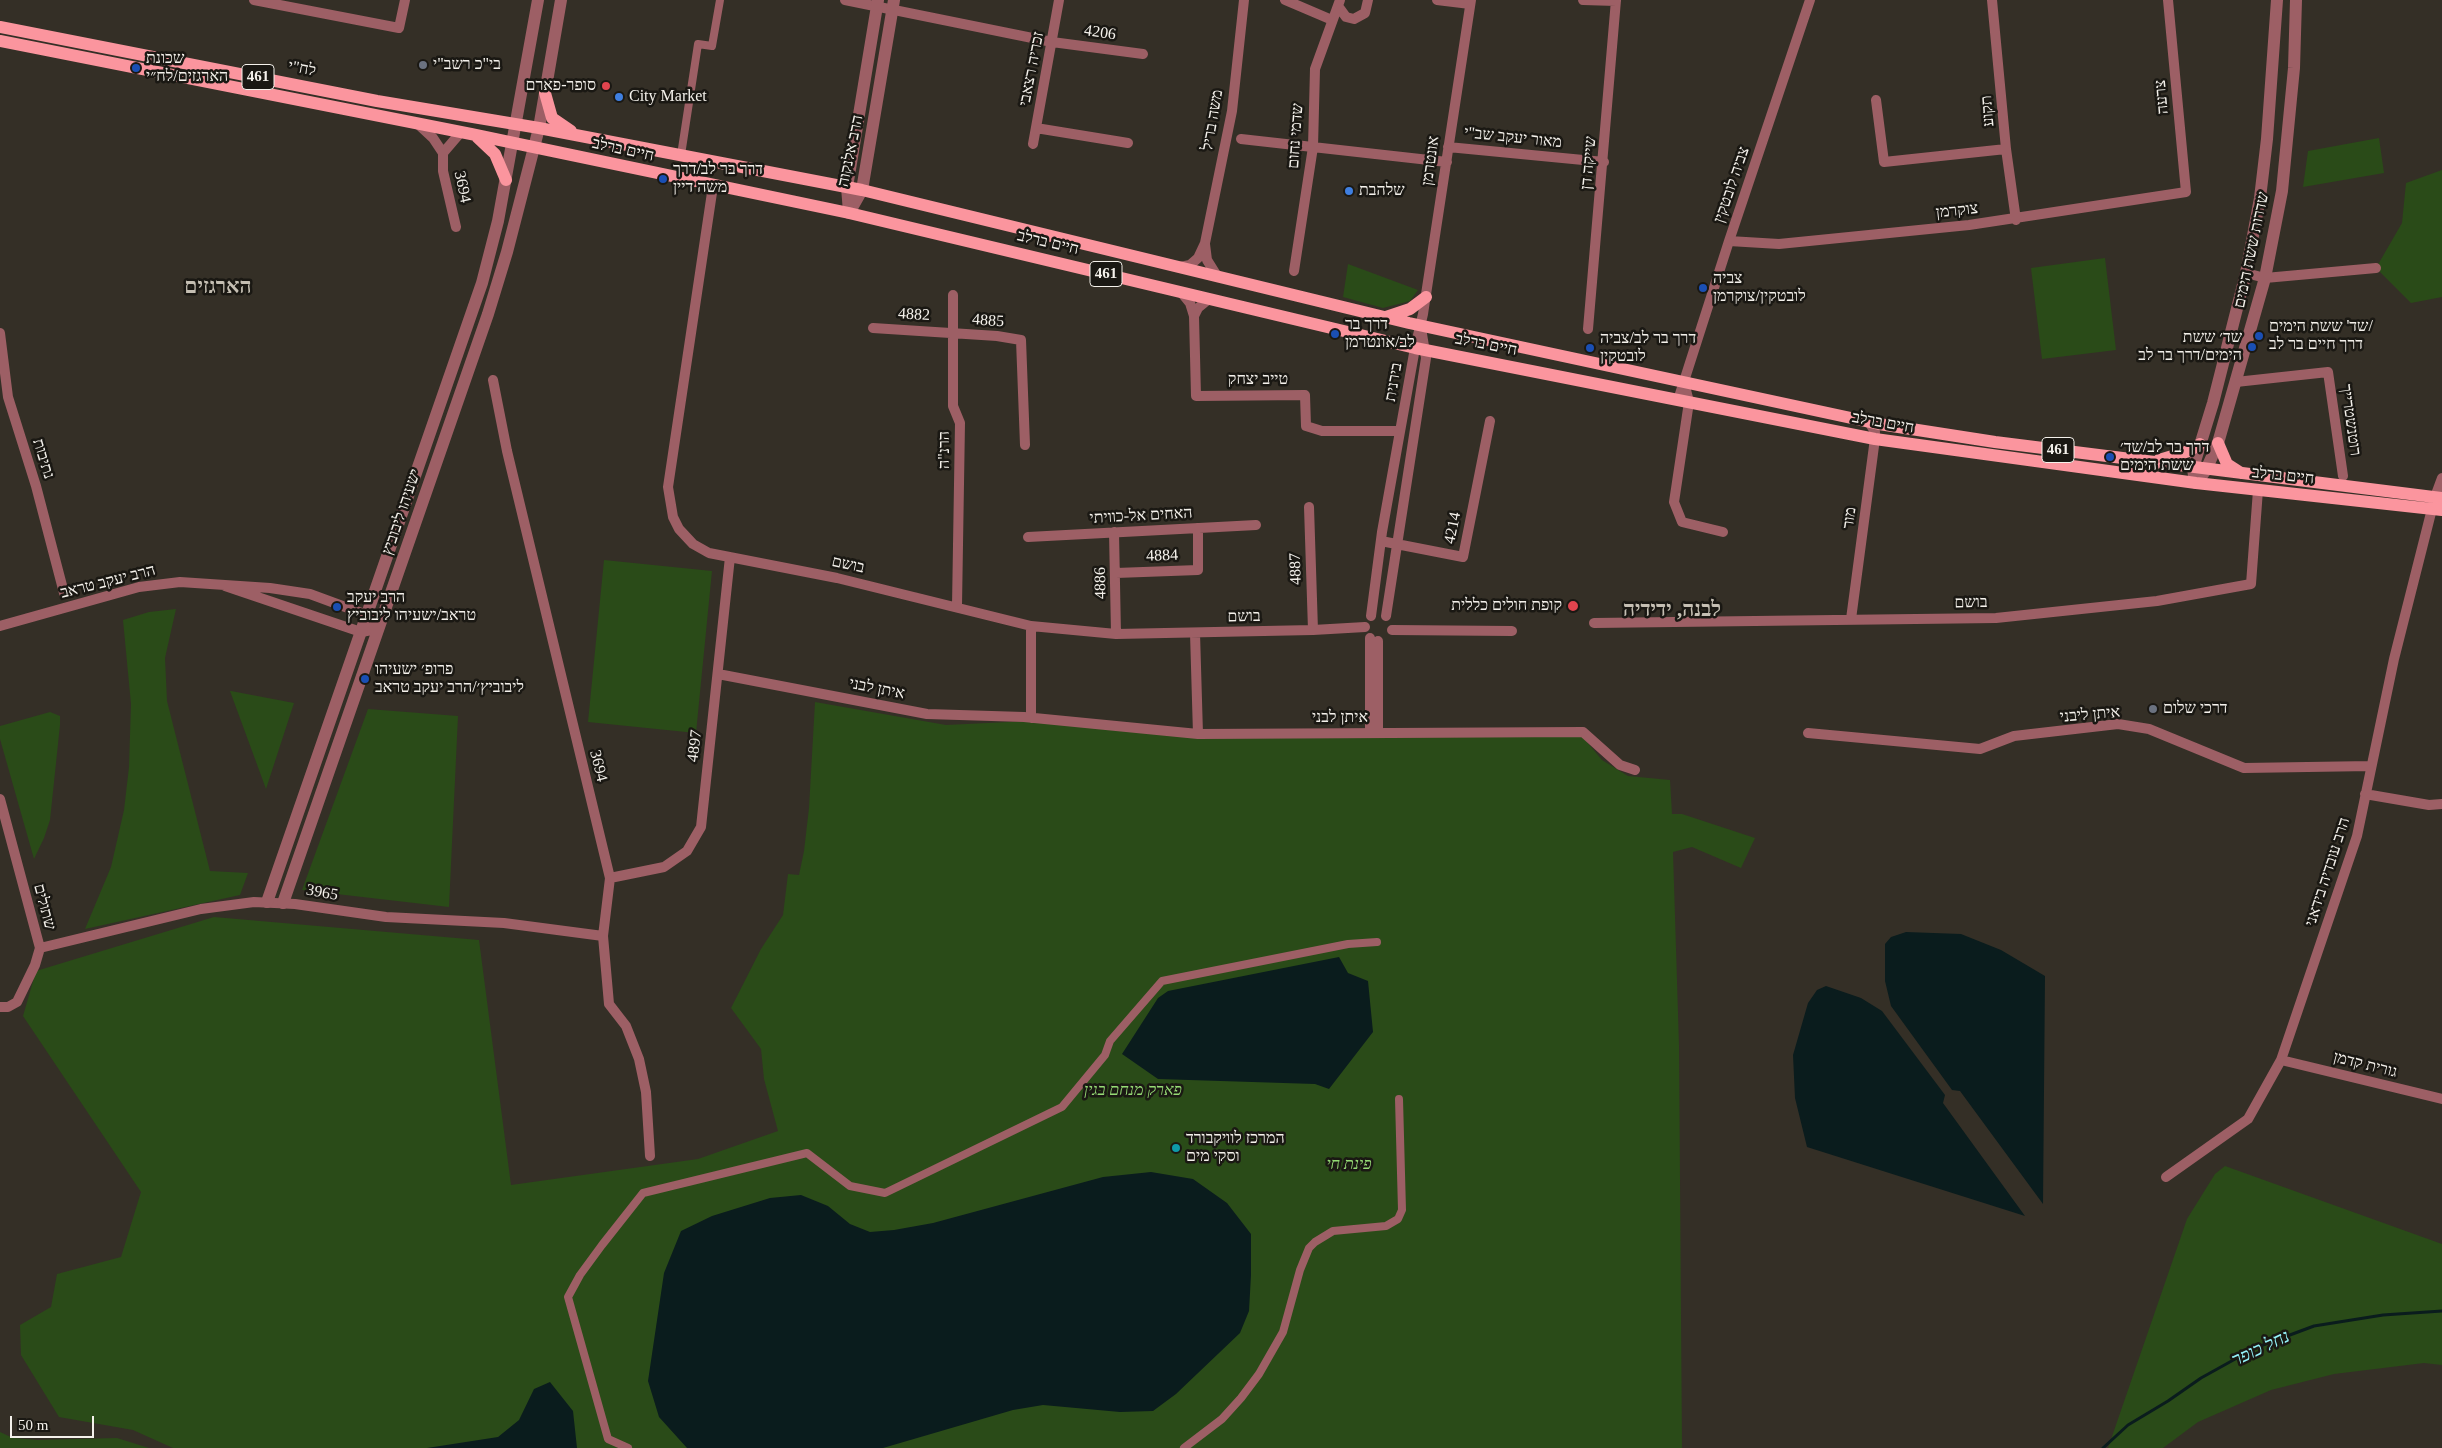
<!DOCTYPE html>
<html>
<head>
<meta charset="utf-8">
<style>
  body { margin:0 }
  #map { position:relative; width:2442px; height:1448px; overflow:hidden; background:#342f26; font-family:"Times New Roman",serif }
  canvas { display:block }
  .scale { position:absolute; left:10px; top:1416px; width:84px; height:22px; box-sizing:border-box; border:2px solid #f4f1eb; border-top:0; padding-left:6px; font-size:15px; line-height:18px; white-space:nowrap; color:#f4f1eb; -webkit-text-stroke:4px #1a1813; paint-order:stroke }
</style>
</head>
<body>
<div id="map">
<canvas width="2442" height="1448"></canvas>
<div class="scale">50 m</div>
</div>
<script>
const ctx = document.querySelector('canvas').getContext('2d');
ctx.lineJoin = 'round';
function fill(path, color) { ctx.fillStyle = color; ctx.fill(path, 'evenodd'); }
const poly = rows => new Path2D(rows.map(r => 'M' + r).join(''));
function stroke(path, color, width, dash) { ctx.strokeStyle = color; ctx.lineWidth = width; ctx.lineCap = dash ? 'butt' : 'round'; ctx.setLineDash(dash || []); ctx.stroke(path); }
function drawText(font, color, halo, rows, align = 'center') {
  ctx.font = font + ' "Times New Roman","Noto Sans Hebrew",serif'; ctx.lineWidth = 5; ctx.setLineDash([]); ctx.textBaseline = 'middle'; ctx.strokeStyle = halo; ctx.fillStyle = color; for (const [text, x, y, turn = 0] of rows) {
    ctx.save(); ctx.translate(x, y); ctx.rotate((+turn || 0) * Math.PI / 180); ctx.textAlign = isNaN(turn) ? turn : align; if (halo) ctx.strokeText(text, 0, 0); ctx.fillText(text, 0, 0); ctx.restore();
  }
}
const green = poly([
  [2379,138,2384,173,2303,187,2308,151],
  [2442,170,2442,297,2411,303,2376,268,2402,223,2406,183],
  [2105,258,2116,350,2042,359,2031,268],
  [1348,264,1418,290,1410,301,1383,308,1343,297],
  [604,560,712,571,696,733,588,722],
  [176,609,165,658,167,701,210,871,248,873,240,895,85,929,111,867,124,810,129,767,131,704,123,620,149,612],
  [231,691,294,703,266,789,230,691],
  [815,702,946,725,1030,721,1197,738,1582,736,1602,760,1628,776,1670,780,1672,814,1682,814,1755,838,1741,868,1692,847,1673,852,1679,1045,1682,1448,173,1448,133,1430,59,1417,21,1355,20,1325,51,1307,57,1274,121,1257,141,1192,23,1016,36,971,214,917,479,940,511,1185,698,1159,778,1131,764,1079,761,1049,731,1008,761,949,783,915,788,874,799,875,804,851,809,808],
  [368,709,458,716,449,907,302,890],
  [50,712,60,716,60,725,50,820,44,838,34,859,0,739,0,726],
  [2225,1166,2442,1244,2442,1365,2424,1363,2334,1374,2271,1390,2198,1422,2163,1448,2108,1448,2187,1219,2215,1174],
  [0,1432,13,1438,38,1440,117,1438,149,1448,0,1448]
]);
const water = poly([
  [1906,932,1961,934,2001,950,2045,976,2043,1204,1960,1091,1952,1090,1891,1006,1885,981,1885,944,1891,937],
  [1339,957,1348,973,1368,981,1373,1032,1329,1089,1315,1084,1158,1079,1122,1054,1158,998,1168,991],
  [1826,986,1861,998,1882,1011,1945,1095,1943,1103,2025,1216,1807,1147,1795,1098,1793,1055,1808,1003,1817,990],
  [1151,1172,1193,1179,1227,1203,1251,1234,1251,1275,1249,1311,1240,1333,1176,1394,1153,1411,1120,1412,1043,1405,1013,1410,883,1448,687,1448,659,1417,648,1381,664,1273,681,1231,712,1216,770,1198,801,1195,828,1206,850,1224,870,1232,894,1230,933,1223,1103,1177],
  [550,1382,573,1411,577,1448,427,1448,498,1437,519,1420,534,1389]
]);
const stream = poly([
  [2103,1448,2128,1425,2168,1401,2201,1378,2255,1348,2314,1326,2383,1315,2442,1311]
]);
const pedestrian = poly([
  [681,155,698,44,712,46,720,0],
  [628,1448,608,1439,568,1297,580,1275,602,1245,643,1193,807,1153,850,1186,885,1193,1062,1107,1105,1055,1110,1041,1162,981,1348,944,1377,942],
  [1184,1448,1222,1419,1241,1398,1259,1374,1283,1332,1300,1270,1309,1248,1315,1242,1333,1231,1386,1226,1398,1219,1402,1210,1399,1099]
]);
const minor = poly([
  [254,0,399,28,405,0],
  [845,0,1052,42,1143,54],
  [1285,0,1332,20],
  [1437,0,1470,4],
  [1583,0,1616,1],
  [1992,0,2006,149,2016,220],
  [1338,6,1346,17,1354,19,1365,13,1368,0],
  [1876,100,1884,162,2006,149],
  [418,124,433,138,443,153,443,171,456,227],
  [1036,128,1128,143],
  [1241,139,1447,162],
  [1033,144,1059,0],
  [1448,147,1604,162],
  [443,153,461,132],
  [713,186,668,487,673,517,679,529,693,544,709,553,837,578,1031,626,1116,634,1313,630,1365,627],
  [1729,241,1779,244,1969,225,2186,192,2168,0],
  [1205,244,1207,260,1217,276],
  [1180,267,1190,265,1198,258,1205,243,1232,111,1244,0],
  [1294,271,1313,147,1315,69,1340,0],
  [2246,273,2265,278,2376,268],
  [1181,292,1190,303,1194,316,1196,396,1305,395,1306,426,1322,431,1400,431],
  [953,295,953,406,960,423,957,606],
  [1194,316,1198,308,1209,299],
  [873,328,997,336,1021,340,1025,445],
  [1588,329,1616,0],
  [0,333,8,397,36,486,64,593],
  [493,380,507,451,610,878,603,936,609,1004,626,1026,639,1059,646,1092,650,1156],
  [1684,382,1689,402,1674,502,1682,522,1723,532],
  [2236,382,2328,372,2343,476],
  [1678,400,1729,241,1810,0],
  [1309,507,1313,630],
  [1114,532,1116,634],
  [1028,537,1256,525],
  [1381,541,1463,557,1490,421],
  [1116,573,1198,570,1198,528],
  [1371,616,1382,532,1415,348,1423,314,1471,0],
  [1386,616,1426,358,1421,328],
  [1851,619,1874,446,1875,432,1869,422],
  [1594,623,1996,618,2157,601,2251,584,2258,490],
  [0,626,139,587,180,582,270,588,310,594,367,615,378,629,361,632,225,586],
  [1031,626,1031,718],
  [1392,630,1512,631],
  [1195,633,1198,734],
  [718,674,927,714,1024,717,1198,734,1583,732,1620,765,1635,770],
  [1370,733,1370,638],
  [1378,733,1378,641],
  [1808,733,1980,749,2014,736,2118,724,2149,729,2244,768,2371,766],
  [2365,794,2429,805,2442,804],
  [0,799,40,948,35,965,17,1002,8,1007,0,1007],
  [610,878,664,867,687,851,701,827,730,557],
  [40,948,201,909,254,902,295,904,386,917,504,923,603,936],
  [2281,1060,2442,1099],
  [2166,1177,2248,1119,2281,1060,2357,836,2394,659,2435,497,2442,478]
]);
const tertiary = poly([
  [849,212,847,187,878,0],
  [849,213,862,190,894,0],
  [2194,476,2193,468,2213,403,2246,273,2260,198,2267,139,2277,0],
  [2196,483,2206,470,2218,443,2265,278,2282,191,2294,68,2296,0],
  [267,902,482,283,498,221,538,0],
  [283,903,488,314,507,252,539,128,561,0]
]);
const primary = poly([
  [0,27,377,101,539,128,862,190,1409,323,1879,424,1995,442,2442,498],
  [0,41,471,134,849,213,1415,348,1875,439,2196,483,2442,510],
  [545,93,552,118,571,131],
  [478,138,495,154,506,180],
  [1386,317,1410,309,1426,297],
  [2218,443,2227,464,2241,473],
  [2159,460,2189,451,2200,444]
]);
const markers = [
  [423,65,5,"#6b7280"],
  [136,68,5,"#1a4fb4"],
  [606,86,5,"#e0444e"],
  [619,97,5,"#3f7fe0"],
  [663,179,5,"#1a4fb4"],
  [1349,191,5,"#3f7fe0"],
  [1703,288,5,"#1a4fb4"],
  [1335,334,5,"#1a4fb4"],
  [2259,336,5,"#1a4fb4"],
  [2252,347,5,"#1a4fb4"],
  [1590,348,5,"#1a4fb4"],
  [2110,457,5,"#1a4fb4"],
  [1573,606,6,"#e0444e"],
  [337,607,5,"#1a4fb4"],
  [365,679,5,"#1a4fb4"],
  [2153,709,5,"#6b7280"],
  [1176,1148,5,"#0f9aa8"]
];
const shields = [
  [258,77,32],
  [1106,274,32],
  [2058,450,32]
];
const shieldNames = [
  ["461",258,77],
  ["461",1106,274],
  ["461",2058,450]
];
const streetNames = [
  ["4206",1100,33,8],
  ["לח\"י",302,69,11],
  ["זכריה רצאבי",1032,69,-79],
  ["צרעה",2162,97,-95],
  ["תקוע",1988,111,-95],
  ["משה בריל",1213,120,-80],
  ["שדמי נחום",1296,136,-86],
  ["מאור יעקב שב\"י",1513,138,6],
  ["חיים ברלב",623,150,12],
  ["הרב אלנקוה",851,151,-78],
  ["אונטרמן",1431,161,-82],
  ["שייקה דן",1589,163,-85],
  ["צביה לובטקין",1732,185,-71],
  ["3694",462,187,78],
  ["צוקרמן",1957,211,-6],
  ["חיים ברלב",1048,243,13],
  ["שדרות ששת הימים",2252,250,-78],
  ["4882",914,315,3],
  ["4885",988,321,4],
  ["חיים ברלב",1486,345,11],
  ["טייב יצחק",1258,380],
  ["בירנית",1394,382,-80],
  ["רוטנשטרייך",2350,420,82],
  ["חיים ברלב",1883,423,10],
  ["הרנ\"ה",945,450,-90],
  ["נתיבות",43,459,73],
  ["חיים ברלב",2283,476,6],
  ["ישעיהו ליבוביץ",402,512,-71],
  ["האחים אל-כוויתי",1141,516,-3],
  ["מור",1850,518,-82],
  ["4214",1453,528,-79],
  ["4884",1162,556,-2],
  ["בושם",848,565,12],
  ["4887",1296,569,-92],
  ["הרב יעקב טראב",108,582,-14],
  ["4886",1101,583,-91],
  ["בושם",1971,603,-1],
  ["בושם",1244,617,-1],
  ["איתן לבני",877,689,11],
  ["איתן ליבני",2090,715,-5],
  ["איתן לבני",1340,718],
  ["4897",695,746,-83],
  ["3694",598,766,76],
  ["הרב עובדיה בידאני",2328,872,-72],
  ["3965",322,893,10],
  ["שתולים",44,907,75],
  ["גורית קדמן",2365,1065,14]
];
const poiNames = [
  ["שכונת",146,59],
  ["הארגזים/לח״י",146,77],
  ["בי\"כ רשב\"י",433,65],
  ["סופר-פארם",596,86,"right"],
  ["City Market",629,97],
  ["דרך בר לב/דרך",673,170],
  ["משה דיין",673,188],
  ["שלהבת",1359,191],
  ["צביה",1713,279],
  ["לובטקין/צוקרמן",1713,297],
  ["דרך בר",1345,325],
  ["לב/אונטרמן",1345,343],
  ["שד' ששת הימים/",2269,327],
  ["דרך חיים בר לב",2269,345],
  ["שד׳ ששת",2242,338,"right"],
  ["הימים/דרך בר לב",2242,356,"right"],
  ["דרך בר לב/צביה",1600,339],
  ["לובטקין",1600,357],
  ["דרך בר לב/שד׳",2120,448],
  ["ששת הימים",2120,466],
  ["הרב יעקב",347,598],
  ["טראב/ישעיהו ליבוביץ",347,616],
  ["קופת חולים כללית",1562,606,"right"],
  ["פרופ׳ ישעיהו",375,670],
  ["ליבוביץ׳/הרב יעקב טראב",375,688],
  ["דרכי שלום",2163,709],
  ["המרכז לוויקבורד",1186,1139],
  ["וסקי מים",1186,1157]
];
const parkNames = [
  ["פארק מנחם בגין",1133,1091],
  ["פינת חי",1349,1165]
];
const waterNames = [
  ["נחל כופר",2261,1349,-25]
];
const districtNames = [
  ["הארגזים",218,288],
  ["לבנה, ידידיה",1672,611]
];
fill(green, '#2a4b18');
fill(water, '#0a1c1d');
stroke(stream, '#0a1c1d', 3);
stroke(pedestrian, '#9d5f65', 8);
stroke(minor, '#9d5f65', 10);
stroke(tertiary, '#9d5f65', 12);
stroke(primary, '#fb959e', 12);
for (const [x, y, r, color] of markers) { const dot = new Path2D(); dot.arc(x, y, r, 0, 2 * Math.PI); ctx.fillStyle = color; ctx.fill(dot); stroke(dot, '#1a1813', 2); }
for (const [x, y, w] of shields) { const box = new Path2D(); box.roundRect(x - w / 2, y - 12.5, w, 25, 4); ctx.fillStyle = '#1a1813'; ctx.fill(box); stroke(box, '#f4f1eb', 1); }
drawText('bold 15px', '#f4f1eb', null, shieldNames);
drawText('16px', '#f4f1eb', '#1a1813', streetNames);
drawText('16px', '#f4f1eb', '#1a1813', poiNames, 'left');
drawText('italic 16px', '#96db75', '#1a1813', parkNames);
drawText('italic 18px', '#95f4fa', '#1a1813', waterNames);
drawText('bold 21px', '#c5bfb3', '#1a1813', districtNames);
</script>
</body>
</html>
